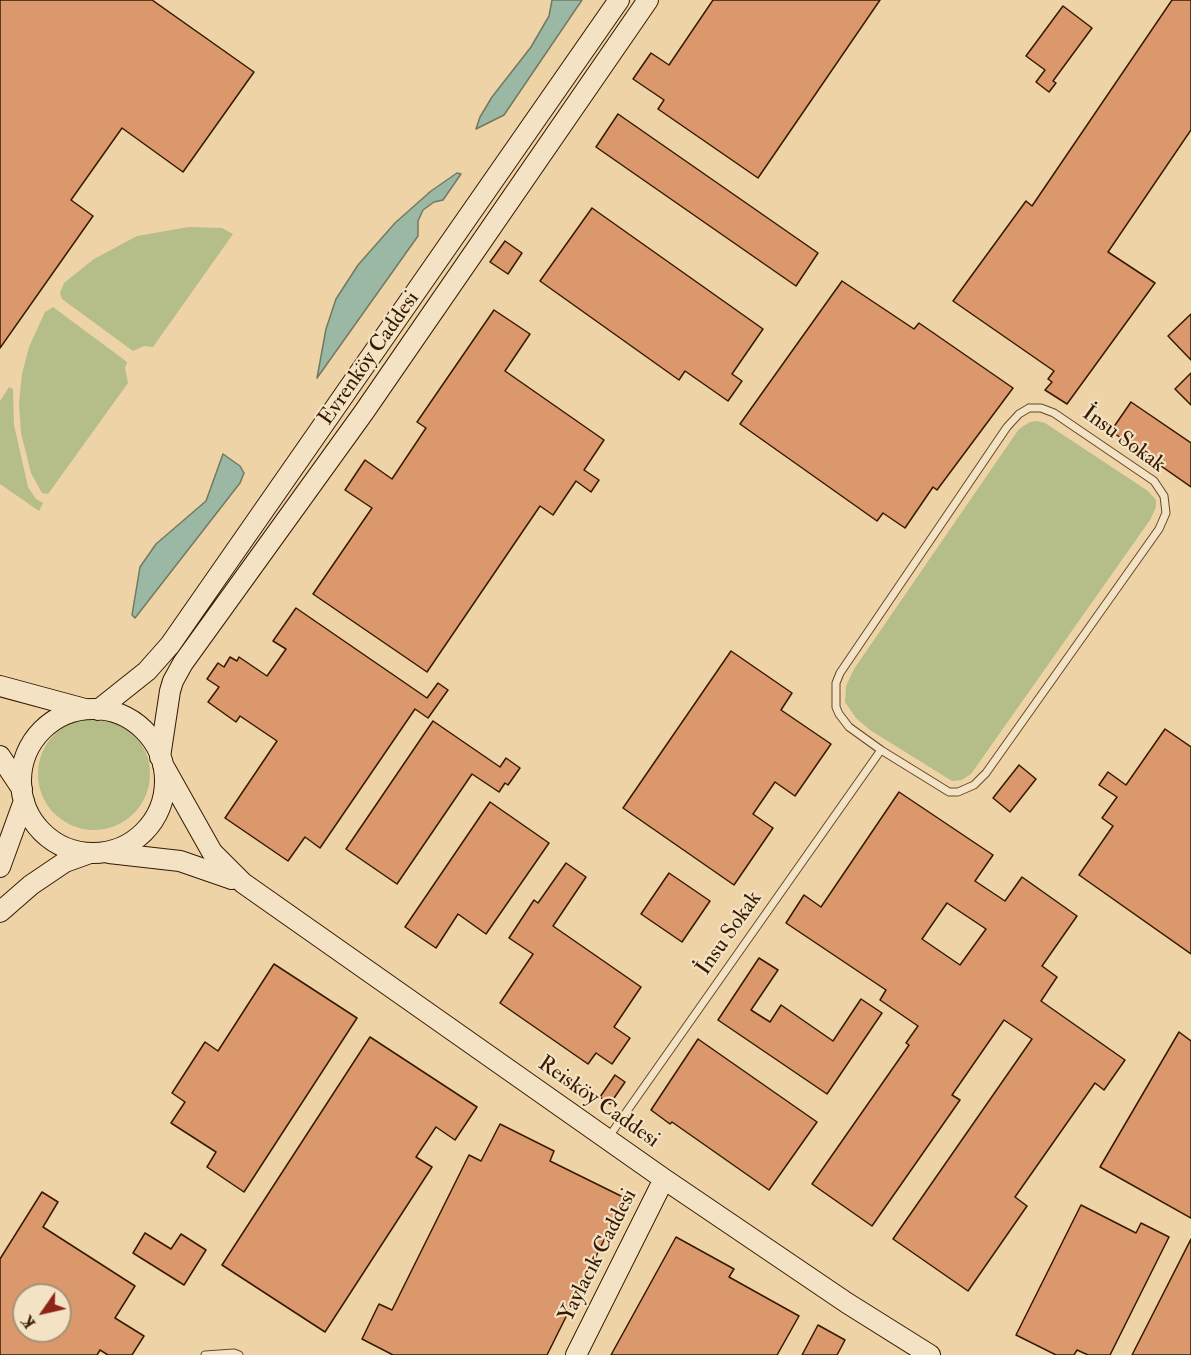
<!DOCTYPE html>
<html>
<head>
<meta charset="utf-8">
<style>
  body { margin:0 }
  #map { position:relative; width:1191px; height:1355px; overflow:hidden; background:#edd3a5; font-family:"IM FELL Double Pica",serif }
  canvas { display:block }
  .north { position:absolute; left:12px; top:1283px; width:60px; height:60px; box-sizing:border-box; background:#f3e2c4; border:2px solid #a79276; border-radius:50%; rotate:236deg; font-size:16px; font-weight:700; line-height:24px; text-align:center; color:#361a00 }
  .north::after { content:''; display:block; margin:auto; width:21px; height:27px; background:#8f2418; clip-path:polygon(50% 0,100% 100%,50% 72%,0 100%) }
</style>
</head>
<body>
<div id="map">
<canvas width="1191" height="1355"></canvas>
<div class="north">K</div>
</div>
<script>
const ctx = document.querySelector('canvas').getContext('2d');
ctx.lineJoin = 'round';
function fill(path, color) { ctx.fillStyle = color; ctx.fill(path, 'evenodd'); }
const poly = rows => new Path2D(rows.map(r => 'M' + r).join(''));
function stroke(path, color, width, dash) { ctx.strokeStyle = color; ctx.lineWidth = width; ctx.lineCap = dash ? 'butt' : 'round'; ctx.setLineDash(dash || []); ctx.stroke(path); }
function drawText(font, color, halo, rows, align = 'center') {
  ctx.font = font + ' "IM FELL Double Pica",serif'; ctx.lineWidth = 4.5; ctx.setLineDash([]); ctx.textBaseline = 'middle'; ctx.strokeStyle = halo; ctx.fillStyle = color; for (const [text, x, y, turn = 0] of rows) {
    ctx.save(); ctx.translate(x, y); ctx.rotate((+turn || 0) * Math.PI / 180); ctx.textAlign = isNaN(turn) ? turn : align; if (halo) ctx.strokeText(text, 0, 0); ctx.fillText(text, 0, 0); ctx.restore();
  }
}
const green = poly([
  [189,227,222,228,233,234,153,347,144,346,133,351,62,299,60,293,64,283,94,259,137,236],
  [53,307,127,362,125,368,128,383,48,494,42,493,31,473,21,433,19,403,22,374,29,347,45,312],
  [9,387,13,389,14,425,28,487,36,499,43,503,39,511,0,484,0,401],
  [1037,421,1045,423,1148,491,1156,500,1156,507,1150,520,971,774,962,780,952,781,870,730,856,718,845,702,846,686,854,669,1019,429,1030,422],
  '38 774a56 56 0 1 1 112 0a56 56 0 1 1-112 0Z'
]);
const water = poly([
  [552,0,582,0,504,115,476,129,480,117,492,97,531,47,549,16,552,0],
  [457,173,461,174,443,200,434,202,423,210,418,221,418,236,317,378,326,329,336,299,358,265,395,223,431,191,457,173],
  [223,454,240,466,244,473,240,483,135,618,132,615,140,567,156,544,206,501,223,454]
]);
const building = poly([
  [0,0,152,0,254,72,183,172,122,128,71,200,93,216,0,348,0,0],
  [713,0,880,0,758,178,658,109,664,100,633,79,651,53,669,65,713,0],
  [1172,0,1191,0,1191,130,1108,252,1155,283,1067,404,1045,390,1052,382,1048,379,1054,371,953,301,1026,201,1032,206,1172,0],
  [1063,6,1092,28,1053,81,1056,83,1049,92,1036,82,1045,70,1026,56,1063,6],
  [618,114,818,253,796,286,596,147,618,114],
  [592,208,763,329,732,374,742,381,728,401,685,371,679,380,540,281,592,208],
  [505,241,522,253,508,274,490,262,505,241],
  [842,281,914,329,919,323,1013,388,937,490,933,487,905,528,883,513,877,521,740,424,842,281],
  [494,310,530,334,505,371,604,440,584,470,599,480,591,492,576,481,553,515,540,506,427,672,313,594,372,508,345,490,365,460,392,479,426,428,417,422,494,310],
  [1191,314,1191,360,1168,336,1191,314],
  [1191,373,1191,405,1175,389,1191,373],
  [1131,402,1191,443,1191,487,1111,431,1131,402],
  [296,608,427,698,438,683,448,690,428,718,415,709,320,848,305,837,288,861,225,818,277,741,240,716,236,722,208,702,219,687,207,679,218,663,224,667,230,657,237,661,239,657,267,676,286,649,273,641,296,608],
  [731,651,792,693,781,710,831,744,795,796,775,782,753,814,773,828,734,885,623,808,731,651],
  [433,721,500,767,506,758,520,768,508,785,505,783,499,792,472,774,397,884,346,849,433,721],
  [1165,729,1191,747,1191,954,1079,875,1113,826,1102,818,1117,797,1099,785,1108,772,1126,785,1165,729],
  [1019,765,1036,779,1010,812,993,798,1019,765],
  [899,792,993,855,975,881,1005,901,1022,877,1077,916,1042,966,1057,977,1041,1001,1125,1060,1104,1090,1095,1083,1015,1197,1027,1206,968,1291,893,1239,1032,1039,1004,1020,952,1095,960,1100,872,1226,812,1184,909,1045,906,1043,918,1026,880,1000,886,990,786,923,804,895,821,907,899,792],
  [947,903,986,929,960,965,922,939,947,903],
  [490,802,549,843,486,934,458,914,436,948,405,927,490,802],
  [566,863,586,877,553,926,641,987,614,1027,630,1038,612,1064,596,1053,588,1064,500,1003,533,954,509,938,534,900,538,903,566,863],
  [669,873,710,901,682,942,641,914,669,873],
  [759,958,778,970,751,1010,770,1022,781,1005,833,1041,861,999,882,1013,827,1094,718,1020,759,958],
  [274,964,357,1018,244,1192,207,1167,216,1152,171,1123,185,1102,172,1093,205,1042,218,1051,274,964],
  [1179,1032,1191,1041,1191,1218,1100,1167,1179,1032],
  [370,1037,477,1107,455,1140,436,1127,416,1157,432,1167,325,1332,222,1265,370,1037],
  [698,1039,817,1122,769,1190,672,1122,670,1124,651,1110,698,1039],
  [615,1075,625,1082,610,1104,600,1097,615,1075],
  [500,1124,554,1151,550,1161,625,1198,547,1355,393,1355,362,1339,379,1304,392,1310,469,1155,481,1161,500,1124],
  [42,1192,58,1202,43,1227,135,1286,115,1318,144,1336,132,1355,108,1355,100,1350,97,1355,0,1355,0,1259,42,1192],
  [24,1295,60,1295,60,1331,24,1331,24,1295],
  [1081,1205,1136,1233,1141,1223,1169,1237,1110,1355,1088,1355,1077,1350,1074,1355,1056,1355,1016,1335,1081,1205],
  [145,1233,171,1249,181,1234,206,1250,184,1285,133,1253,145,1233],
  [676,1237,734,1269,729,1277,799,1316,777,1355,611,1355,676,1237],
  [1191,1239,1191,1355,1132,1355,1191,1239],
  [818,1325,845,1340,837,1355,802,1355,818,1325]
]);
const lane = poly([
  [1029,408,1041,408,1054,413,1154,481,1164,496,1166,513,1159,529,986,773,974,785,958,792,949,792,881,750,849,727,839,714,836,707,836,683,840,673,1007,427,1019,414,1029,408],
  [608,1138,881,750],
  [205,1355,234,1353,239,1355]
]);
const secondary = poly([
  [0,686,85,709],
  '21 781a72 72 0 1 1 144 0a72 72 0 1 1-144 0Z',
  [98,710,147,671,170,645,619,0],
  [0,756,22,789],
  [160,757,170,691,173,681,183,663,364,412,648,0],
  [163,765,212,852,243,883,664,1179,847,1303,930,1355],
  [109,853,180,861,232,879],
  [0,867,24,801],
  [0,912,31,885,65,862,90,853],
  [576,1355,664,1179]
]);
const streetNames = [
  ["Evrenköy Caddesi",370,359,-55],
  ["İnsu Sokak",1123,440,36],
  ["İnsu Sokak",730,934,-55],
  ["Reisköy Caddesi",598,1103,35],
  ["Yaylacık Caddesi",599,1256,-63]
];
fill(green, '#b5bd88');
fill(water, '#9ab8a3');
stroke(water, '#727962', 1.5);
fill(building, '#da986c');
stroke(building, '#361a00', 1.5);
stroke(lane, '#644829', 9);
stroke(secondary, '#361a00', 22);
stroke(lane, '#f3e2c4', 7);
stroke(secondary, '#f3e2c4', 20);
drawText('22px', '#361a00', '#f3e2c4', streetNames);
</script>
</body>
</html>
